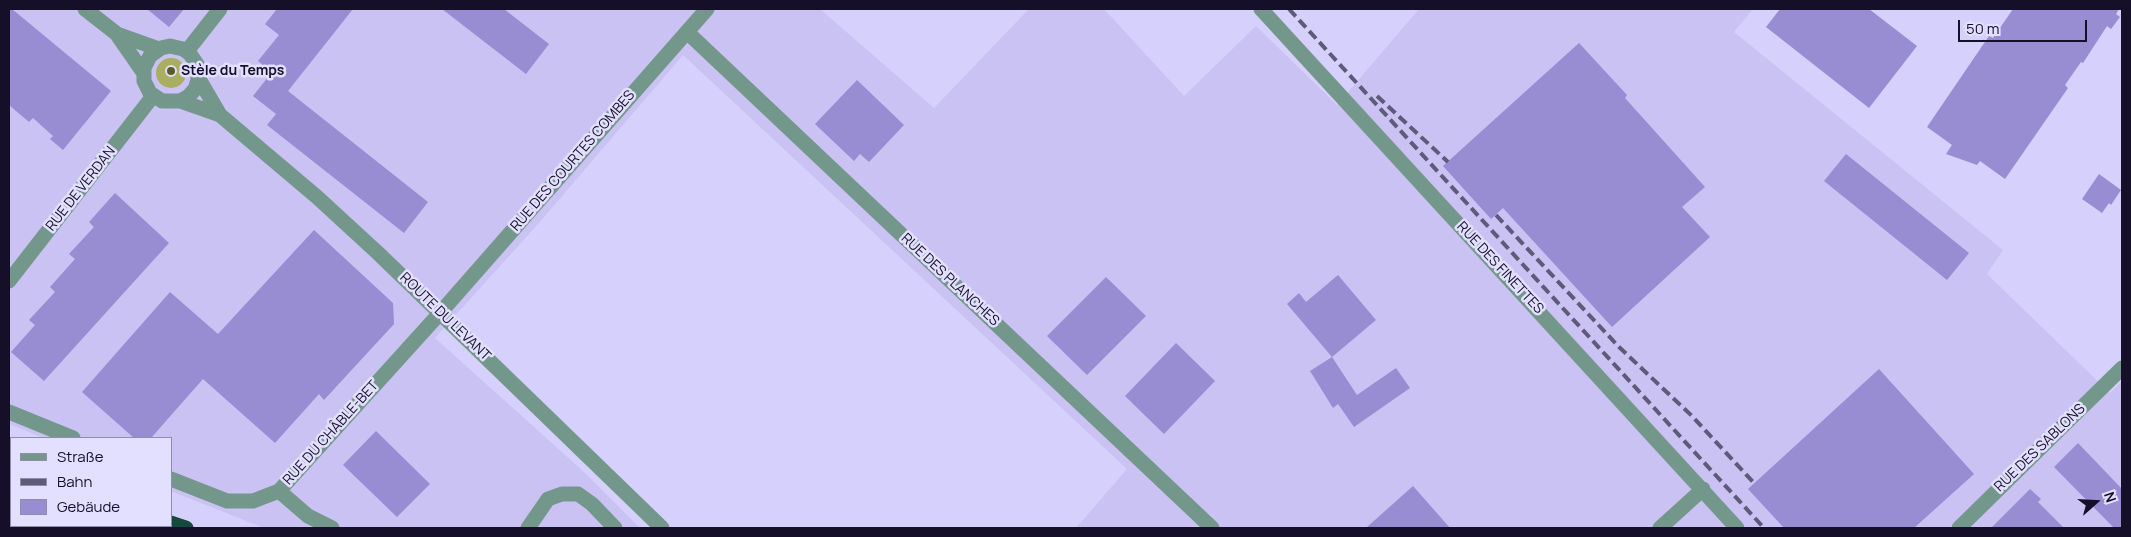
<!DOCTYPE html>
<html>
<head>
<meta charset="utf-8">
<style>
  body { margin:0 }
  #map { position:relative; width:2131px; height:537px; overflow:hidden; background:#d6d0fd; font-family:Manrope,sans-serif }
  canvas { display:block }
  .frame { position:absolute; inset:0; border:10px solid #150f29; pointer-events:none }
  .legend { position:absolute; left:10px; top:437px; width:162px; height:90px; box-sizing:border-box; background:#e3dffe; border:1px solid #918ca9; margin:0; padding:6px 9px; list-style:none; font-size:15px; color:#150f29 }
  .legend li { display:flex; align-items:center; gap:10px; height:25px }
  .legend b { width:25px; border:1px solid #918ca9 }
  .north { position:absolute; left:2071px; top:477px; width:50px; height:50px; -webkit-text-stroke:4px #e3dffe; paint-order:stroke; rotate:71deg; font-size:14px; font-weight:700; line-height:20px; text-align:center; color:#150f29 }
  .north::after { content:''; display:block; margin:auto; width:18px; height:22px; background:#150f29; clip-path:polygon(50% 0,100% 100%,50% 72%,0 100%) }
  .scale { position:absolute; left:1958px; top:20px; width:129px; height:22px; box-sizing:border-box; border:2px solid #150f29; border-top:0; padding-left:6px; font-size:15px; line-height:18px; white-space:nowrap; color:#150f29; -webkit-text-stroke:4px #e3dffe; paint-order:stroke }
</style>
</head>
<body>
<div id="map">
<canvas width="2131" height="537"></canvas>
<div class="frame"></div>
<ul class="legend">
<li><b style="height:6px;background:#73988b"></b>Straße</li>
<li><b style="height:6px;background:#5f597a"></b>Bahn</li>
<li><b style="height:14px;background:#988cd2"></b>Gebäude</li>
</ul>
<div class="north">N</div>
<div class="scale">50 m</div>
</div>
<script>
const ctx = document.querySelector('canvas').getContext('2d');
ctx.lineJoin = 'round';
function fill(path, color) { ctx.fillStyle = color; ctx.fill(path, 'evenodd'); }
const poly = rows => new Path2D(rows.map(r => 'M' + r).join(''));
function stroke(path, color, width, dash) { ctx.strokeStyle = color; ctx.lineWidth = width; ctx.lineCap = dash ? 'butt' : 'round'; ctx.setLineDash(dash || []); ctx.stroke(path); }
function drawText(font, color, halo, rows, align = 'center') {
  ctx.font = font + ' Manrope,sans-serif'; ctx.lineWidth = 5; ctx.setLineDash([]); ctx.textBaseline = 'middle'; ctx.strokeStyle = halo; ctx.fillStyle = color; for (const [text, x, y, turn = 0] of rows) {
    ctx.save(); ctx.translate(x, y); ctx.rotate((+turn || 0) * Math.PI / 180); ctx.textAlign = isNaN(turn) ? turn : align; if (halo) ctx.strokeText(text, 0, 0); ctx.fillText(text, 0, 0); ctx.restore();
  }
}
const built = poly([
  [9,9,820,9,934,108,1029,9,1104,9,1184,96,1256,26,1337,105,1419,9,1753,9,1734,32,2003,250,1987,274,2110,393,2122,381,2122,528,1076,528,1127,469,683,55,538,224,435,338,583,471,640,528,264,528,171,491,171,438,44,438,9,424]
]);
const green = poly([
  '156 73a15 15 0 1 1 30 0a15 15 0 1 1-30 0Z'
]);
const forest = poly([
  [9,504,11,505,11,526,61,526,67,528,9,528]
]);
const building = poly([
  [9,9,12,9,111,91,63,150,50,139,53,136,33,118,29,122,9,105],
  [147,9,184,9,169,27],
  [277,9,353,9,288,91,428,202,404,233,267,125,276,114,253,96,272,72,258,61,279,35,265,24],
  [442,9,504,9,549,44,526,74],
  [1780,9,1869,9,1917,46,1869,108,1766,27],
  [2013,9,2119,9,2116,14,2120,17,2111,29,2107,26,2083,63,2081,62,2065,85,2068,88,2005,179,1980,161,1977,165,1946,154,1952,145,1927,127,1989,36,1993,38],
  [1579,43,1627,95,1625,98,1705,187,1682,207,1710,237,1612,327,1503,208,1491,219,1443,166],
  [857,80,904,125,869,162,860,154,854,161,815,124],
  [1846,154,1969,253,1947,280,1824,181],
  [2099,174,2121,190,2111,205,2109,203,2102,213,2082,199],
  [115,193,169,243,44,381,11,352,35,325,29,320,55,292,50,287,75,259,69,254,94,227,89,222],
  [314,230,393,303,394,324,324,400,319,394,275,443,203,379,151,438,134,438,82,392,170,292,218,334],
  [1338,275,1376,320,1332,357,1287,304,1299,293,1306,302],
  [1106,277,1146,316,1087,375,1047,336],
  [1176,343,1215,381,1164,434,1125,396],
  [1332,357,1357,395,1396,368,1410,388,1354,427,1338,404,1333,408,1310,371],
  [1879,369,1974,474,1914,528,1784,528,1748,489],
  [376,431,430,484,397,517,343,465],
  [2078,443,2122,489,2122,528,2114,528,2054,467],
  [1413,486,1450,528,1366,528],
  [2030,489,2041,499,2038,502,2064,528,1991,528]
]);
const minor = poly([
  [85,9,117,34,159,49],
  [1261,9,1737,528],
  [687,32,1212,528],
  [118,36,143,72],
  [187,51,220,9],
  [199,79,220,115,317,197,379,254,662,528],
  [180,101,189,96,195,89,198,80,198,66,190,54,183,49,170,46,161,48,150,56,144,68,144,81,150,93,162,101,180,101,220,115],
  [9,281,153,96],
  [9,412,73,438],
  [171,479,227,501,253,501,279,491,440,313,707,9],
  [279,491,308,516,332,528],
  [528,528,548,499,562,494,578,494,592,504,615,528],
  [1660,528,1703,489],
  [1959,528,2122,368]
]);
const highway = poly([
  [9,458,11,459],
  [9,484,11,485],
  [171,523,186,528],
  [112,526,119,528]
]);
const rail = poly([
  [1289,9,1764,528],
  [1377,96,1448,162],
  [1496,215,1619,347,1692,416,1754,483]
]);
const markers = [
  [171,71,5,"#595b29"]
];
const poiNames = [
  ["Stèle du Temps",181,71]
];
const streetNames = [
  ["RUE DES COURTES COMBES",573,161,-49],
  ["RUE DE VERDAN",81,189,-52],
  ["RUE DES FINETTES",1500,268,47],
  ["RUE DES PLANCHES",950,280,43],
  ["ROUTE DU LEVANT",445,317,44],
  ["RUE DU CHÂBLE-BET",331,433,-48],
  ["RUE DES SABLONS",2040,448,-44]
];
fill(built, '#cac2f3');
fill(green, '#aaae60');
fill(forest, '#969a17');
fill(building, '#988cd2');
stroke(minor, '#73988b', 15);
stroke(highway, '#144a3c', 15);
stroke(rail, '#5f597a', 4, [10, 5]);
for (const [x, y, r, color] of markers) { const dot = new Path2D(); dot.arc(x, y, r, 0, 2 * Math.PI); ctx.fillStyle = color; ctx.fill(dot); stroke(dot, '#e3dffe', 2); }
drawText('bold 14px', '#150f29', '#e3dffe', poiNames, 'left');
drawText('14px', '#150f29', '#e3dffe', streetNames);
</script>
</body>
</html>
